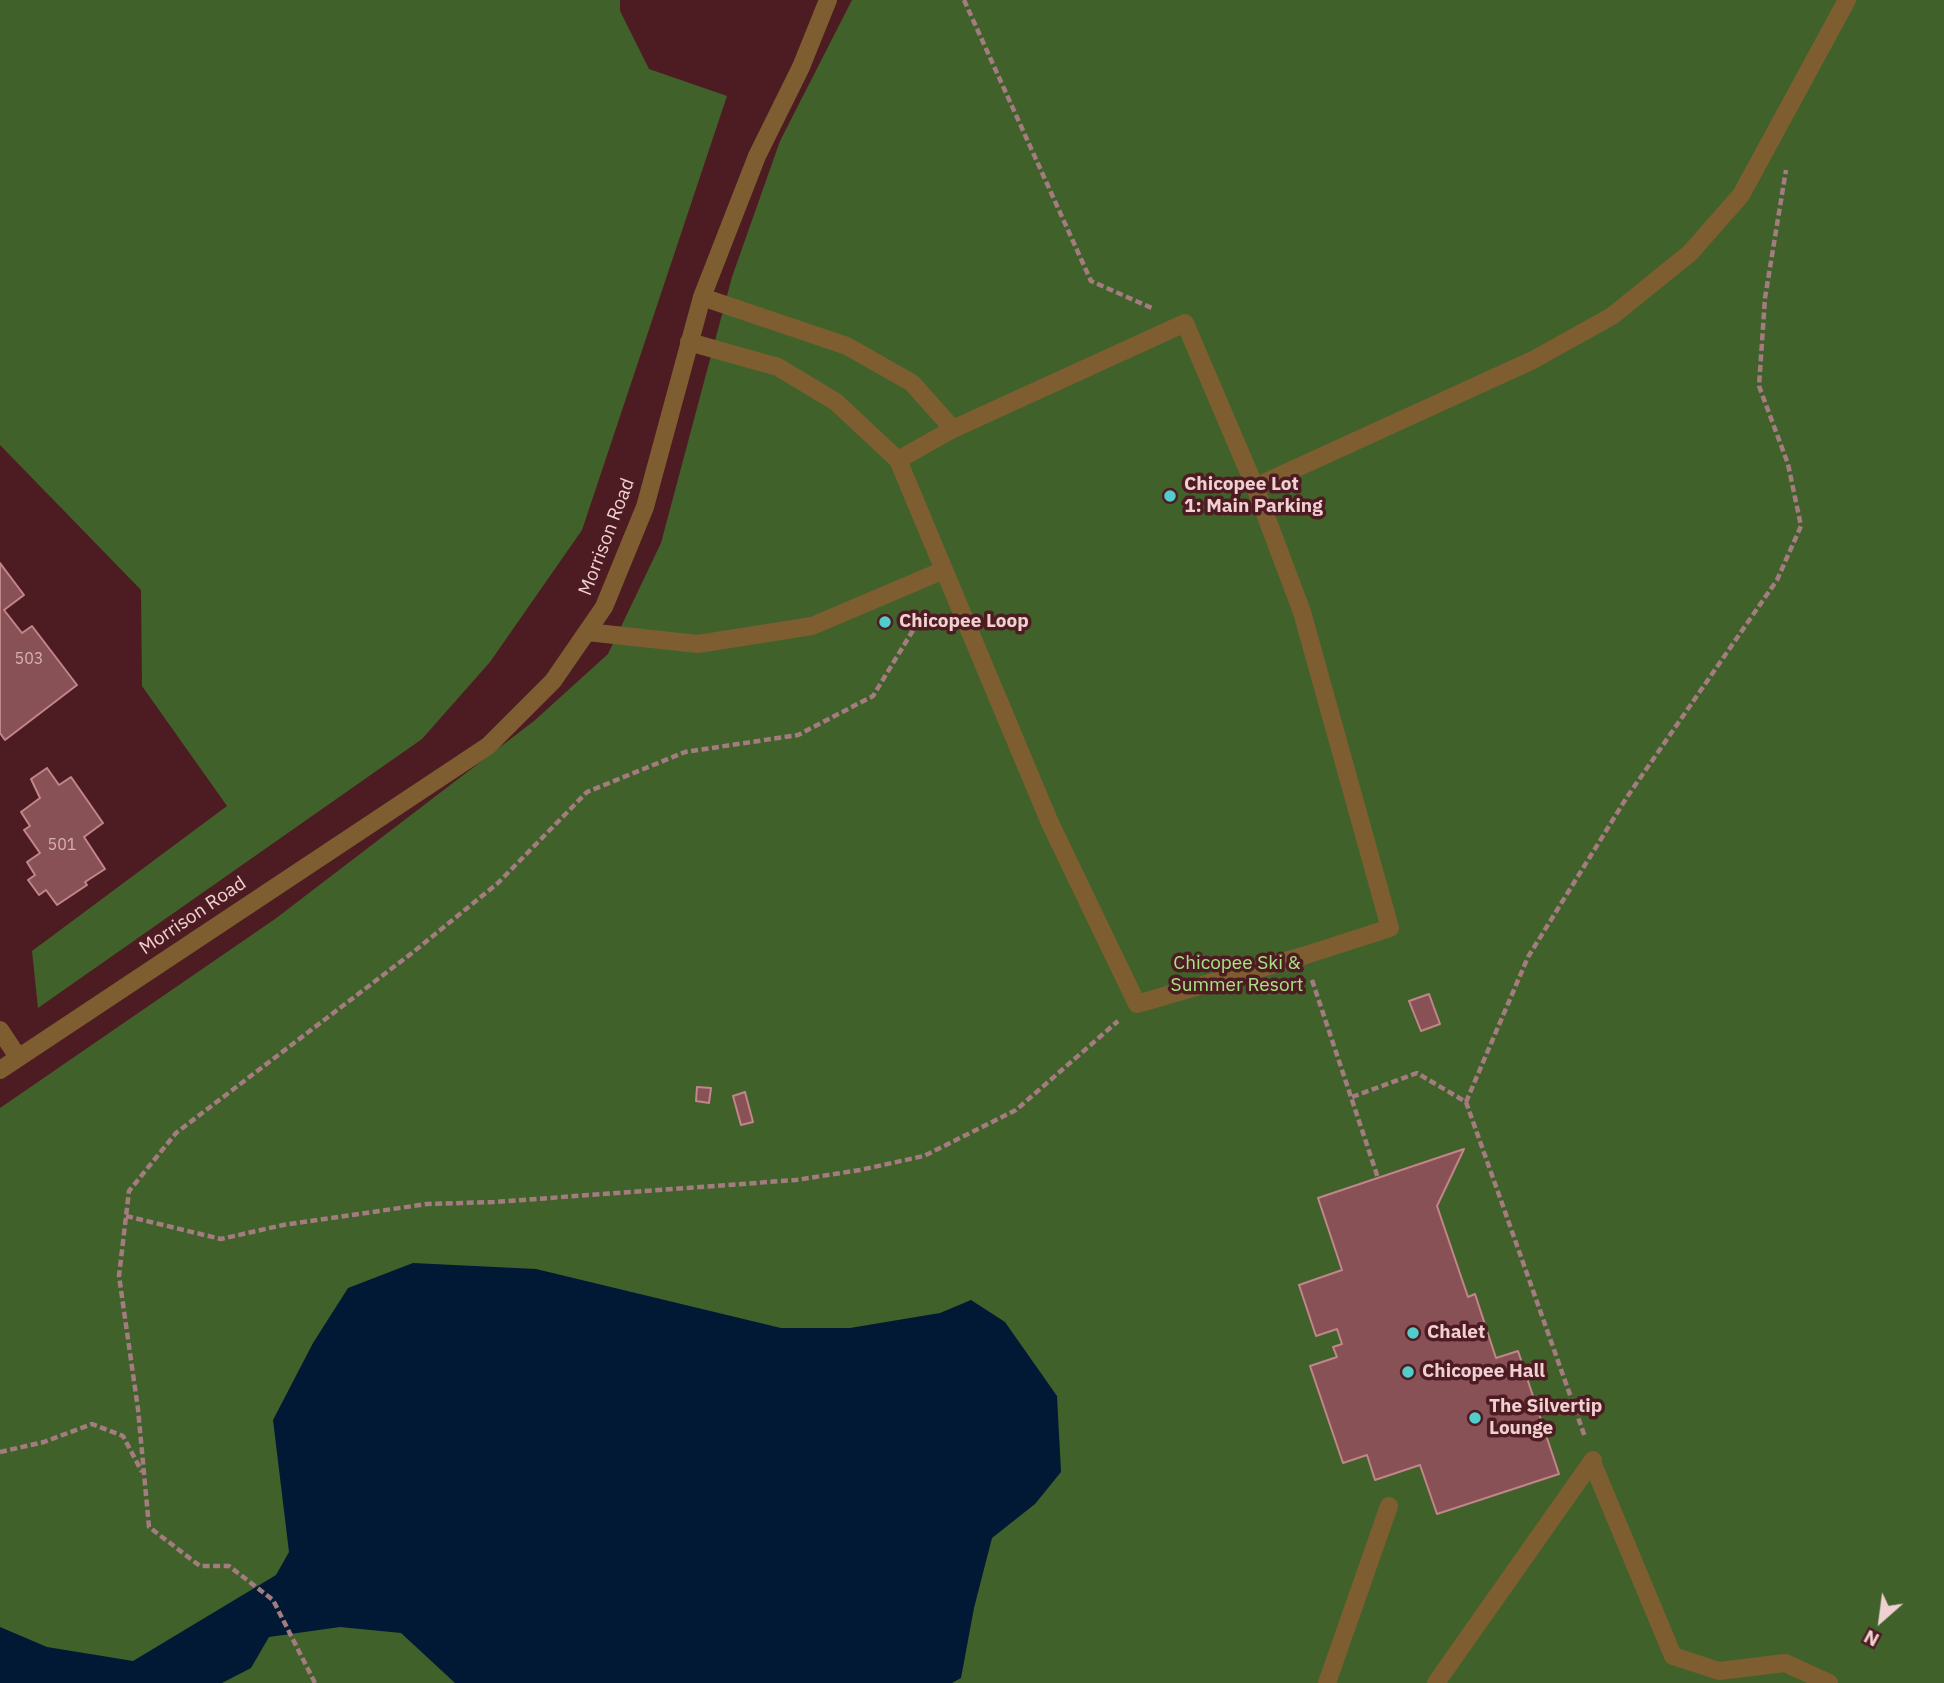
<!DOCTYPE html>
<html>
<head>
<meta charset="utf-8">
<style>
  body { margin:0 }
  #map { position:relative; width:1944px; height:1683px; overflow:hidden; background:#4d1c23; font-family:"IBM Plex Sans",sans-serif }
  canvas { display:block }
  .north { position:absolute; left:1846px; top:1585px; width:70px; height:70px; -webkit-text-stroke:5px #4d1c23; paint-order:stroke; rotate:208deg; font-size:19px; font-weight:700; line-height:28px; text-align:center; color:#f1d0d2 }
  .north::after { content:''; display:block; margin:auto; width:24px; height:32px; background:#f1d0d2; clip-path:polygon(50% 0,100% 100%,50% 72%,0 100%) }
</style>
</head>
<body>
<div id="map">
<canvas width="1944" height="1683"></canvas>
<div class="north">N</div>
</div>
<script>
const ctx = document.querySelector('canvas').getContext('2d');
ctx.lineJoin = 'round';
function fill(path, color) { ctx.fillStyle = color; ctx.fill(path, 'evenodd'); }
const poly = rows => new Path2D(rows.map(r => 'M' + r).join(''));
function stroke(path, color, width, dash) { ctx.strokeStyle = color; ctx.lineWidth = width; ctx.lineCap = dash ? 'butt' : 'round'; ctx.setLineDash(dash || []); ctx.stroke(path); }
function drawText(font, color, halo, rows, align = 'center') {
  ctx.font = font + ' "IBM Plex Sans",sans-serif'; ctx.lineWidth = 7; ctx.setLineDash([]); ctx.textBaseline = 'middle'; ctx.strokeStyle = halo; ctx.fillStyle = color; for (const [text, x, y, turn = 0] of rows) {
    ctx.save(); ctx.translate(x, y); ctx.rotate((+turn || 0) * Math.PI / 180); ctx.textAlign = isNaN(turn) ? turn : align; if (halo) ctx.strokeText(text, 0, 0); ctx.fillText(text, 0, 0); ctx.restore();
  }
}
const green = poly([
  [0,0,620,0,620,11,649,69,727,96,582,530,490,662,422,739,38,1008,32,951,227,806,142,686,141,590,0,445],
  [852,0,1944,0,1944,1683,0,1683,0,1108,275,919,534,721,608,654,661,543,732,277,780,141]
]);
const water = poly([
  [413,1263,536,1269,781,1328,850,1328,940,1313,971,1300,1005,1322,1057,1396,1061,1472,1035,1504,992,1538,974,1608,961,1678,952,1683,455,1683,401,1633,340,1627,269,1637,251,1668,222,1683,0,1683,0,1627,47,1647,133,1661,276,1575,289,1552,273,1420,313,1343,348,1288]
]);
const building = poly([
  [0,563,24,595,4,610,22,633,32,626,77,685,5,740,0,733,0,563],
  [47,768,59,785,71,777,103,823,84,837,105,869,85,882,87,885,57,905,46,890,39,895,28,880,35,875,27,862,40,853,24,830,30,826,21,812,40,798,31,779,47,768],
  [1429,994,1440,1024,1421,1031,1409,1001,1429,994],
  [697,1087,711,1088,709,1103,696,1101,697,1087],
  [745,1092,753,1122,741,1125,733,1096,745,1092],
  [1464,1149,1437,1206,1468,1297,1475,1294,1496,1358,1518,1351,1559,1474,1437,1514,1420,1465,1375,1480,1367,1455,1343,1463,1310,1366,1337,1357,1333,1347,1342,1344,1337,1329,1316,1336,1299,1285,1342,1270,1318,1198,1464,1149]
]);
const path = poly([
  [964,0,1091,281,1154,309],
  [1312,980,1378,1178],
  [1352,1097,1417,1073,1466,1102,1585,1437],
  [1466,1102,1528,957,1627,797,1777,580,1801,526,1788,464,1759,386,1765,298,1786,170],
  [126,1216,221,1239,283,1225,427,1204,494,1202,796,1180,860,1170,924,1156,1016,1110,1118,1021],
  [0,1452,44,1442,92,1424,123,1436,142,1472],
  [315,1683,273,1600,229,1566,200,1566,149,1527,138,1409,119,1276,129,1191,176,1133,412,953,498,883,587,792,685,752,798,735,873,696,915,627,938,620]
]);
const minor = poly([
  [702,297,847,346,912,383,953,429],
  [689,342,778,367,836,402,898,460,1050,823,1137,1004,1303,956,1390,928,1302,612,1255,487,1185,323,953,429,898,460],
  [1255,487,1533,360,1612,316,1690,253,1741,195,1847,0],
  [587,632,698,644,812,626,944,570],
  [0,1030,18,1057],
  [0,1070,488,746,553,681,604,607,645,507,702,297,757,156,801,67,828,0],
  [1592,1462,1673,1656,1719,1671,1785,1663,1829,1683],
  [1327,1683,1389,1506],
  [1436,1683,1593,1460]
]);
const markers = [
  [1170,496,7,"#52cdcc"],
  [885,622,7,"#52cdcc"],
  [1413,1333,7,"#52cdcc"],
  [1408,1372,7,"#52cdcc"],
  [1475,1418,7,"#52cdcc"]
];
const numberNames = [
  ["503",29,659],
  ["501",62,845]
];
const poiNames = [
  ["Chicopee Lot",1184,485],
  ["1: Main Parking",1184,507],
  ["Chicopee Loop",899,622],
  ["Chalet",1427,1333],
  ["Chicopee Hall",1422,1372],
  ["The Silvertip",1489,1407],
  ["Lounge",1489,1429]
];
const streetNames = [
  ["Morrison Road",607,537,-69],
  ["Morrison Road",193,916,-34]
];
const parkNames = [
  ["Chicopee Ski &",1237,964],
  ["Summer Resort",1237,986]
];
fill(green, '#41612b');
fill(water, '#011935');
fill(building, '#885156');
stroke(building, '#c1858a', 2);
stroke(path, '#a47c80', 4.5, [7, 3.5]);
stroke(minor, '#7e5e30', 18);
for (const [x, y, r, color] of markers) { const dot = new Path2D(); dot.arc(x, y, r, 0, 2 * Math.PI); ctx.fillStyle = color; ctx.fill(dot); stroke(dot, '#4d1c23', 2.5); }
drawText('16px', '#d7b0b3', null, numberNames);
drawText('bold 19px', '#f1d0d2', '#4d1c23', poiNames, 'left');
drawText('19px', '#f1d0d2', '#4d1c23', streetNames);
drawText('19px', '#a9e284', '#4d1c23', parkNames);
</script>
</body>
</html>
